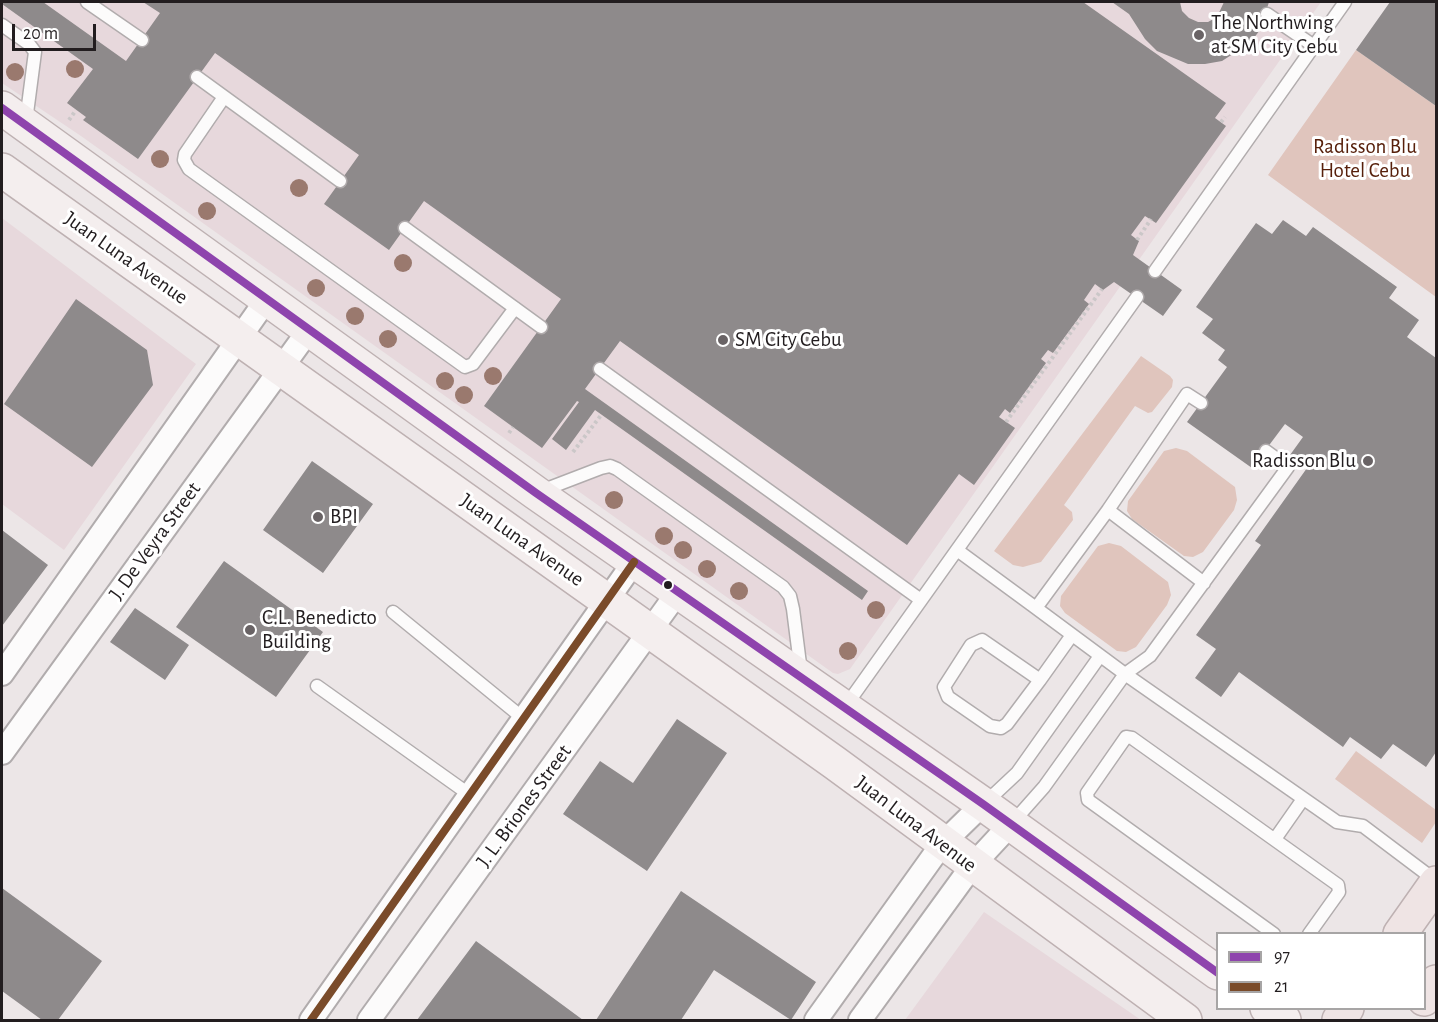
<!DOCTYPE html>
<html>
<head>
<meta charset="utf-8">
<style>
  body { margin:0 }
  #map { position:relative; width:1438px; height:1022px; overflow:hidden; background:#ece6e7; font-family:"Alegreya Sans",sans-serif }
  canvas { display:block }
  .frame { position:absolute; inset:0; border:3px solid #221d1f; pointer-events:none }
  .legend { position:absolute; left:1216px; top:932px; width:210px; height:78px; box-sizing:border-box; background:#fff; border:2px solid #a7a5a5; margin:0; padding:8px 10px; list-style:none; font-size:18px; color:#221d1f }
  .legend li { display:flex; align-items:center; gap:12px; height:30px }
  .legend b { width:30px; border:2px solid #a7a5a5 }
  .scale { position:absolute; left:12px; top:24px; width:84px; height:27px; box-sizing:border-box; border:3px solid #221d1f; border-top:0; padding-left:8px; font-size:18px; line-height:21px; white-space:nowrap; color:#221d1f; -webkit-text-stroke:4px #fff; paint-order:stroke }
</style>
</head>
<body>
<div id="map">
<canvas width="1438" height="1022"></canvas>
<div class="frame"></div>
<ul class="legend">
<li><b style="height:8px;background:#8e44ad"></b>97</li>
<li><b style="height:8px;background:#7a4b2a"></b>21</li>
</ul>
<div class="scale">20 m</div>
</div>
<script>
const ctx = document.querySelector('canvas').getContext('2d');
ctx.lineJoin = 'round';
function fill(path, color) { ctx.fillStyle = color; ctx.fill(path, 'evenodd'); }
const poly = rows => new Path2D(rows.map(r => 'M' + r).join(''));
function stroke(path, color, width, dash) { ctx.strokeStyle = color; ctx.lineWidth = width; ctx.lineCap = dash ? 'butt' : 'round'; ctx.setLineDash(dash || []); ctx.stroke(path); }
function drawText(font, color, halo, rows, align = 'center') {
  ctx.font = font + ' "Alegreya Sans",sans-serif'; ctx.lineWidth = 6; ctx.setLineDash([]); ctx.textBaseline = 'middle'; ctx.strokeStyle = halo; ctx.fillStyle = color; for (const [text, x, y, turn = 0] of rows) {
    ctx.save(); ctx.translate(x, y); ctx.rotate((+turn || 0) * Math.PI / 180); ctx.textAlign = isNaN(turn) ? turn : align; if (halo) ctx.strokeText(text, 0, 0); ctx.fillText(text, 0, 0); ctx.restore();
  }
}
const built = poly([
  [2,2,1321,2,850,669,838,674,833,673,81,136,2,83],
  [2,218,196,364,64,550,2,504],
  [984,912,1141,1020,905,1020]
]);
const green = poly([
  [1356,50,1436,106,1436,297,1268,175],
  [1141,356,1170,376,1173,380,1172,387,1152,412,1148,413,1135,406,1064,505,1072,512,1073,520,1041,562,1023,567,1013,565,994,551],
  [1176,448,1187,451,1235,487,1237,500,1234,510,1203,552,1193,557,1184,556,1132,519,1127,511,1128,501,1164,451],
  [1109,543,1121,546,1168,582,1171,595,1167,605,1136,647,1126,652,1117,651,1065,613,1060,606,1061,596,1098,546],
  [1356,751,1436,810,1436,822,1422,843,1335,779]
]);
const building = poly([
  [2,2,43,2,126,61,160,13,143,2,1083,2,1226,103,1215,118,1226,126,1156,223,1145,216,1131,235,1139,241,1133,255,1182,290,1163,316,1114,282,1103,290,1095,284,1084,300,1089,304,1053,353,1048,350,1041,359,1046,363,1010,413,1005,409,999,417,1015,428,990,463,974,485,959,474,907,545,620,341,585,389,868,591,862,600,595,410,566,450,552,439,579,402,577,401,542,448,484,406,561,299,424,201,389,250,324,204,359,155,215,53,138,159,83,120,86,117,67,103,93,69,2,4],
  [1112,2,1180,2,1182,11,1189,18,1198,22,1208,22,1217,17,1224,2,1269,2,1260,30,1250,43,1222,61,1205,64,1188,64,1157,51,1145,39,1129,14],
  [1390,2,1436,2,1436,106,1356,50],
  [1283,220,1306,236,1313,227,1397,287,1389,298,1419,320,1407,337,1436,358,1436,752,1426,767,1393,744,1381,759,1350,737,1343,747,1239,672,1221,697,1195,678,1216,649,1196,635,1261,545,1255,541,1307,468,1290,455,1303,437,1285,424,1252,468,1187,422,1227,367,1218,360,1225,350,1202,333,1213,319,1196,307,1256,223,1272,234],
  [76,299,147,350,153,385,92,467,4,404],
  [312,461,373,504,323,573,263,530],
  [2,530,48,565,2,626],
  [224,561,323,632,276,697,176,627],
  [135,608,189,645,165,680,110,642],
  [677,719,727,753,647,871,563,814,600,761,633,783],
  [2,888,102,961,58,1020,42,1020,2,991],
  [681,891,816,982,791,1020,714,970,681,1020,596,1020],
  [476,941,583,1020,417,1020]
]);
const path = poly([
  [69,120,76,110],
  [1221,122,1225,117],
  [1137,240,1151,219],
  [1006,422,1102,289],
  [509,433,513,427],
  [573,452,602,414]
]);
const lane = poly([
  [87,2,142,40],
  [1267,14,1314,46],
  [2,25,29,44,35,52,26,121],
  [197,77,340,181],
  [224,97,185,154,184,160,189,169,465,367,473,364,515,308],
  [405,228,541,327],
  [1155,271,1345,2],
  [600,369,921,600],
  [1201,403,1187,394,1108,510,1036,608,1125,674,1150,656,1288,467,1266,451],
  [541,491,601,468,610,466,617,469,783,587,790,596,793,609,801,672],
  [1108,510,1204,583],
  [957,550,1036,608],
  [393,612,524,719],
  [1040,680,982,640,971,645,944,687,948,697,990,726,1001,728,1007,724,1040,680,1072,635],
  [317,686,470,795],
  [845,707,1137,297],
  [985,803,1017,773,1100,656],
  [1013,822,1044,787,1125,674,1337,822,1363,826,1436,881],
  [1275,839,1303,799],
  [1274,934,1088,800,1087,793,1126,737,1132,738,1338,885,1339,892,1309,934]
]);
const street = poly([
  [2,674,267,299],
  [2,753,309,330],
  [311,1020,634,562],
  [369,1020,678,592],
  [816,1020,942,844,983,804],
  [860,1020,972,866,1011,824]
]);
const primary = poly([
  [2,108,536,493,983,804,1218,973],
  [2,170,835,763,1185,1020],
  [1267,1008,1284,1020]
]);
const highway = poly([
  [1400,934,1436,883],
  [1424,999,1436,982],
  [1339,1020,1347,1008]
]);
const bus1 = poly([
  [2,108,536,493,983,804,1218,973]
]);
const bus2 = poly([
  [311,1020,634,562]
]);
const trees = [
  [75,69],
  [15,72],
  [160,159],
  [299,188],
  [207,211],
  [403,263],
  [316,288],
  [355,316],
  [388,339],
  [493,376],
  [445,381],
  [464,395],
  [614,500],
  [664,536],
  [683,550],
  [707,569],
  [739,591],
  [876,610],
  [848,651]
];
const markers = [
  [1199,35,6,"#696365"],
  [723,340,6,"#696365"],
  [1368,461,6,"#696365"],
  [318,517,6,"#696365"],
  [668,585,5,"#221d1f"],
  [250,630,6,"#696365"]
];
const poiNames = [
  ["The Northwing",1211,23],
  ["at SM City Cebu",1211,47],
  ["SM City Cebu",735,340],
  ["Radisson Blu",1356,461,"right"],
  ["BPI",330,517],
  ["C.L. Benedicto",262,618],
  ["Building",262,642]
];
const parkNames = [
  ["Radisson Blu",1365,147],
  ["Hotel Cebu",1365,171]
];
const streetNames = [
  ["Juan Luna Avenue",126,258,35],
  ["Juan Luna Avenue",522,540,35],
  ["J. De Veyra Street",155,541,-54],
  ["J. L. Briones Street",524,806,-54],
  ["Juan Luna Avenue",916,824,37]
];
fill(built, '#e7d8dc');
fill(green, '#e0c5bd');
fill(building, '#8e8a8b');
stroke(lane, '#b1acad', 15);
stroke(street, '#b1acad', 26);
stroke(primary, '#beb1b2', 36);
stroke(highway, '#beb1b2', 36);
stroke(path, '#cbc7c8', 4, [3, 3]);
stroke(lane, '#fcfbfb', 12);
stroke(street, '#fcfbfb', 22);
stroke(primary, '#f4eeee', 33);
stroke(highway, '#efe4e4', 33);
stroke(bus1, '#8e44ad', 8);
stroke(bus2, '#7a4b2a', 8);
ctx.fillStyle = '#9a796e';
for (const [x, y] of trees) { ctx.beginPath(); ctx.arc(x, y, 9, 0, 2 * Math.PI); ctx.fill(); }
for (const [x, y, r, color] of markers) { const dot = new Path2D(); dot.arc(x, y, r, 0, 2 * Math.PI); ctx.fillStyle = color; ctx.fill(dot); stroke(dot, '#fff', 2); }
drawText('21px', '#221d1f', '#fff', poiNames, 'left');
drawText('21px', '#57200b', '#fff', parkNames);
drawText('21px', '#221d1f', '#fff', streetNames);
</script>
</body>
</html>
